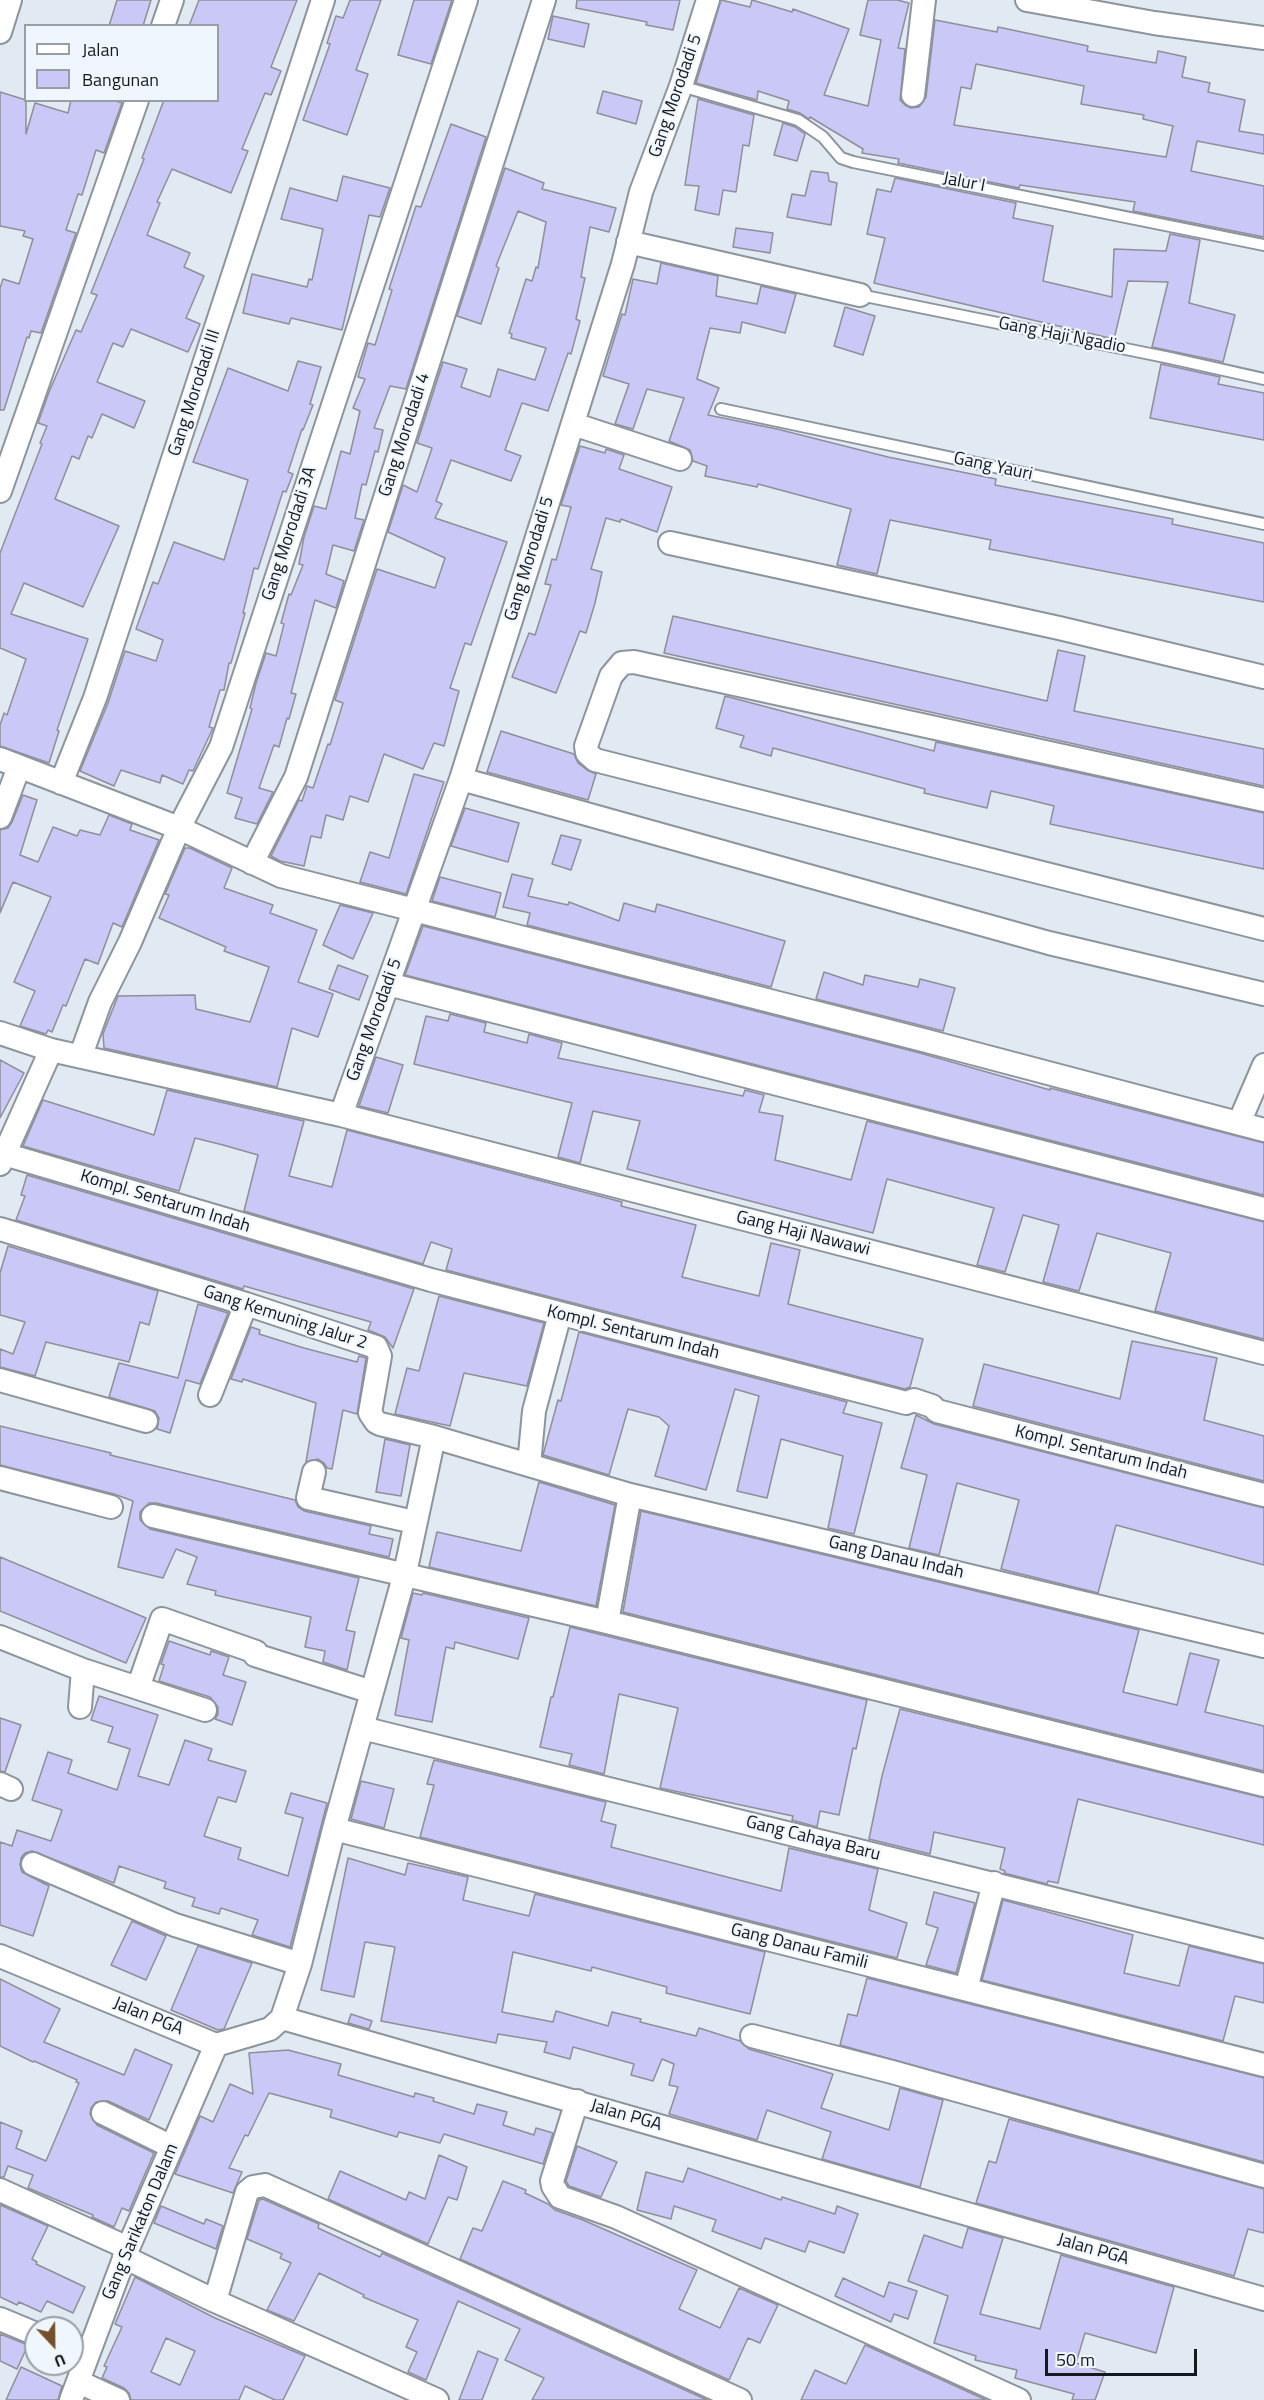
<!DOCTYPE html>
<html>
<head>
<meta charset="utf-8">
<style>
  body { margin:0 }
  #map { position:relative; width:1264px; height:2400px; overflow:hidden; background:#e1e9f3; font-family:"Titillium Web",sans-serif }
  canvas { display:block }
  .legend { position:absolute; left:24px; top:24px; width:195px; height:78px; box-sizing:border-box; background:#f0f6fe; border:2px solid #999ea4; margin:0; padding:8px 10px; list-style:none; font-size:18px; color:#16191c }
  .legend li { display:flex; align-items:center; gap:12px; height:30px }
  .legend b { width:30px; border:2px solid #999ea4 }
  .north { position:absolute; left:24px; top:2316px; width:60px; height:60px; box-sizing:border-box; background:#f0f6fe; border:2px solid #999ea4; border-radius:50%; rotate:158deg; font-size:16px; font-weight:700; line-height:24px; text-align:center; color:#16191c }
  .north::after { content:''; display:block; margin:auto; width:21px; height:27px; background:#76502c; clip-path:polygon(50% 0,100% 100%,50% 72%,0 100%) }
  .scale { position:absolute; left:1045px; top:2349px; width:152px; height:27px; box-sizing:border-box; border:3px solid #16191c; border-top:0; padding-left:8px; font-size:18px; line-height:21px; white-space:nowrap; color:#16191c; -webkit-text-stroke:4px #f0f6fe; paint-order:stroke }
</style>
</head>
<body>
<div id="map">
<canvas width="1264" height="2400"></canvas>
<ul class="legend">
<li><b style="height:8px;background:#fff"></b>Jalan</li>
<li><b style="height:16px;background:#cac8f6"></b>Bangunan</li>
</ul>
<div class="north">U</div>
<div class="scale">50 m</div>
</div>
<script>
const ctx = document.querySelector('canvas').getContext('2d');
ctx.lineJoin = 'round';
function fill(path, color) { ctx.fillStyle = color; ctx.fill(path, 'evenodd'); }
const poly = rows => new Path2D(rows.map(r => 'M' + r).join(''));
function stroke(path, color, width, dash) { ctx.strokeStyle = color; ctx.lineWidth = width; ctx.lineCap = dash ? 'butt' : 'round'; ctx.setLineDash(dash || []); ctx.stroke(path); }
function drawText(font, color, halo, rows, align = 'center') {
  ctx.font = font + ' "Titillium Web",sans-serif'; ctx.lineWidth = 4.5; ctx.setLineDash([]); ctx.textBaseline = 'middle'; ctx.strokeStyle = halo; ctx.fillStyle = color; for (const [text, x, y, turn = 0] of rows) {
    ctx.save(); ctx.translate(x, y); ctx.rotate((+turn || 0) * Math.PI / 180); ctx.textAlign = isNaN(turn) ? turn : align; if (halo) ctx.strokeText(text, 0, 0); ctx.fillText(text, 0, 0); ctx.restore();
  }
}
const building = poly([
  [117,0,151,0,143,26,109,26,117,0],
  [199,0,297,0,271,67,281,71,271,95,265,93,242,149,248,151,231,193,172,169,157,202,160,203,147,235,190,253,184,267,204,276,186,318,200,324,188,352,131,329,123,347,113,343,97,382,145,401,134,428,102,414,92,438,88,436,79,459,72,456,55,499,119,526,83,607,24,583,11,614,88,639,57,730,59,731,49,763,0,746,0,725,4,713,7,715,26,659,0,648,0,553,42,444,40,443,47,426,38,423,49,392,76,330,81,332,97,295,91,293,144,159,142,158,164,100,218,100,218,26,189,26,199,0],
  [350,0,381,0,356,70,368,74,347,135,303,120,330,44,327,43,336,16,343,18,350,0],
  [414,0,452,0,431,64,398,55,414,0],
  [577,0,680,0,673,30,646,25,647,22,576,8,577,0],
  [721,0,750,7,752,0,792,12,793,9,849,29,824,95,868,106,881,40,860,35,868,0,897,0,909,3,898,48,905,49,900,100,905,105,911,108,919,107,926,97,935,20,997,32,998,27,1088,46,1087,51,1156,63,1158,51,1186,57,1182,77,1210,83,1208,92,1245,100,1239,131,1264,135,1264,154,1197,141,1191,171,1264,186,1264,237,1133,211,1135,202,1020,185,1019,188,898,163,899,159,862,153,863,149,810,117,809,119,800,113,787,109,789,101,758,91,757,100,696,83,721,0],
  [976,64,1084,86,1081,104,1144,115,1143,119,1173,126,1166,157,954,125,961,87,971,89,976,64],
  [553,16,589,24,584,47,548,39,553,16],
  [603,91,642,101,636,124,597,113,603,91],
  [0,92,26,100,26,134,35,103,68,113,71,100,113,100,122,103,104,153,96,150,82,195,78,194,66,230,76,233,41,333,31,331,29,338,27,337,4,410,0,410,0,288,3,279,19,284,33,239,23,236,25,231,0,226,0,92],
  [698,99,754,115,749,146,743,145,736,192,723,190,719,215,695,210,699,186,685,185,698,99],
  [783,123,795,127,805,134,797,161,774,155,783,123],
  [451,124,486,137,406,389,390,386,374,428,383,430,378,452,375,451,366,485,362,484,355,518,364,520,354,551,333,545,326,574,344,581,336,608,315,600,291,693,296,694,289,719,287,718,279,747,274,745,259,788,273,792,257,824,235,818,242,798,227,793,252,709,250,708,256,683,266,653,276,656,284,624,281,623,289,594,291,595,303,565,299,564,304,537,314,506,326,509,341,451,350,454,360,411,353,408,365,379,358,377,368,343,375,345,392,290,389,289,416,206,421,207,451,124],
  [505,168,544,183,542,189,616,208,609,232,590,227,581,277,585,278,576,319,580,321,571,354,568,353,548,411,522,403,505,450,521,456,511,481,451,460,436,501,442,504,435,518,507,542,471,645,465,643,450,688,459,691,444,746,434,743,423,769,384,754,368,802,350,796,343,820,326,815,321,838,311,836,304,866,280,861,271,856,299,800,302,801,307,786,313,788,328,744,330,745,343,703,335,700,377,569,435,588,445,558,388,532,403,485,417,492,432,448,417,443,443,362,467,369,461,387,490,397,498,369,535,380,546,348,511,338,512,334,509,333,526,279,532,281,536,267,538,268,546,222,518,211,496,266,499,268,481,324,457,316,505,168],
  [811,171,828,173,829,181,837,183,831,225,787,217,792,194,805,196,811,171],
  [343,176,390,188,380,217,369,215,342,330,291,318,289,324,243,313,252,274,307,287,309,279,312,280,323,229,281,219,290,188,337,201,343,176],
  [895,178,1016,203,1013,218,1053,226,1043,281,1112,297,1114,249,1166,251,1170,234,1200,240,1189,303,1235,315,1223,362,1152,347,1168,282,1128,281,1114,339,874,283,885,238,867,234,877,189,891,192,895,178],
  [736,228,773,233,770,253,733,247,736,228],
  [661,263,718,276,716,296,757,304,761,286,796,294,785,333,742,322,740,333,710,328,697,379,719,388,708,415,777,429,888,457,996,479,995,485,1173,519,1172,524,1264,543,1264,602,989,549,991,540,890,520,877,574,837,565,851,509,758,484,757,487,705,476,707,466,693,461,690,450,669,441,684,398,647,389,633,429,615,424,629,384,603,376,616,333,622,314,625,315,633,279,657,284,661,263],
  [845,307,875,316,863,355,834,346,845,307],
  [298,361,321,367,310,404,313,405,303,430,302,429,288,472,293,474,286,492,283,491,258,569,254,568,243,613,245,613,231,663,229,663,224,690,220,690,209,727,213,728,193,771,189,770,183,784,162,775,160,783,121,770,114,786,80,771,108,703,125,651,156,661,163,640,136,629,153,582,158,584,174,542,224,560,248,480,193,462,228,368,288,391,298,361],
  [1161,364,1220,377,1218,384,1264,393,1264,440,1150,418,1161,364],
  [580,446,605,453,606,449,624,455,619,469,672,487,657,532,621,519,620,522,606,518,591,569,602,572,595,603,586,633,580,631,556,693,512,677,529,633,535,635,551,585,545,584,552,559,556,560,571,507,561,505,580,446],
  [673,616,1047,701,1058,650,1085,656,1074,711,1264,749,1264,786,664,653,673,616],
  [725,696,934,751,936,742,1264,813,1264,869,1050,824,1054,806,1026,799,991,791,987,808,924,793,925,789,773,748,771,756,740,747,744,736,716,728,725,696],
  [501,731,574,754,578,763,587,770,596,774,588,800,487,772,501,731],
  [414,774,444,782,406,894,360,882,370,852,389,858,414,774],
  [23,795,37,800,20,855,38,862,53,827,77,836,80,830,100,835,109,815,132,824,130,830,159,840,122,927,113,923,98,964,85,959,66,1006,63,1005,52,1032,48,1030,46,1034,20,1026,35,991,14,982,51,897,13,882,0,913,0,830,8,828,12,822,23,795],
  [465,808,519,823,508,862,451,846,465,808],
  [561,835,581,840,571,870,552,864,561,835],
  [185,848,190,848,232,868,224,888,273,905,270,913,317,930,298,982,333,994,318,1037,292,1028,277,1087,104,1048,103,1034,118,996,195,995,196,1009,250,1022,269,967,224,951,226,947,159,918,169,895,165,894,185,848],
  [512,874,533,879,528,896,568,905,569,902,619,921,624,903,655,912,657,904,785,941,771,987,527,925,530,913,503,907,512,874],
  [440,877,501,893,495,917,432,901,440,877],
  [340,905,373,913,353,959,323,945,340,905],
  [423,926,920,1053,1050,1090,1050,1088,1264,1143,1264,1195,405,975,423,926],
  [338,965,368,976,359,1000,329,989,338,965],
  [824,972,863,985,865,975,918,987,920,979,955,988,943,1031,816,999,824,972],
  [450,1014,486,1023,484,1032,527,1043,529,1034,562,1043,558,1058,743,1096,745,1090,764,1095,759,1112,783,1116,775,1160,851,1180,867,1121,1264,1222,1264,1339,1155,1311,1171,1253,1097,1233,1079,1291,1043,1282,1059,1225,1023,1215,1005,1272,977,1265,994,1208,887,1179,873,1233,627,1169,640,1121,593,1111,580,1163,558,1157,572,1103,414,1064,426,1016,448,1021,450,1014],
  [376,1057,403,1065,388,1113,359,1106,376,1057],
  [0,1060,24,1073,0,1118,0,1060],
  [167,1090,304,1121,289,1176,332,1187,347,1130,622,1202,621,1206,696,1225,682,1277,714,1285,759,1296,771,1243,800,1250,788,1304,923,1339,910,1387,905,1389,446,1270,452,1249,431,1242,423,1264,244,1211,258,1155,223,1145,195,1138,179,1191,23,1146,43,1100,154,1135,167,1090],
  [27,1175,414,1289,393,1348,385,1337,368,1330,371,1322,244,1286,243,1289,16,1220,25,1196,21,1195,27,1175],
  [8,1246,158,1291,149,1325,140,1322,129,1362,46,1342,35,1376,0,1367,0,1349,13,1354,25,1322,0,1315,0,1273,8,1246],
  [439,1296,544,1323,527,1386,464,1373,450,1426,395,1414,407,1368,419,1371,439,1296],
  [198,1304,228,1313,200,1384,186,1380,170,1433,157,1429,159,1418,155,1411,109,1397,119,1363,178,1378,198,1304],
  [251,1327,260,1330,259,1334,304,1348,357,1362,359,1356,366,1358,357,1414,343,1410,332,1469,327,1468,324,1463,318,1459,306,1462,316,1403,243,1379,242,1382,231,1379,251,1327],
  [579,1332,847,1402,843,1413,882,1423,854,1534,828,1528,843,1456,781,1439,767,1498,737,1491,759,1396,735,1389,706,1490,655,1476,669,1426,659,1417,628,1409,609,1475,543,1455,558,1400,561,1401,579,1332],
  [1132,1341,1217,1358,1204,1420,1264,1436,1264,1481,973,1406,984,1364,1120,1399,1132,1341],
  [916,1415,934,1424,1264,1508,1264,1565,1116,1525,1098,1593,1001,1569,1019,1500,957,1483,939,1555,909,1548,927,1475,901,1468,916,1415],
  [0,1426,111,1453,110,1455,295,1500,298,1507,304,1511,371,1526,369,1534,393,1539,389,1557,156,1503,149,1503,140,1512,140,1520,150,1529,359,1578,346,1630,355,1632,347,1670,323,1662,325,1651,305,1647,311,1617,215,1595,216,1591,187,1584,197,1557,176,1549,163,1578,118,1567,133,1501,114,1494,0,1465,0,1426],
  [385,1439,410,1445,401,1496,376,1492,385,1439],
  [539,1482,615,1505,596,1606,429,1567,437,1532,521,1551,539,1482],
  [641,1511,1139,1630,1123,1692,1177,1705,1190,1653,1219,1660,1205,1712,1264,1726,1264,1771,623,1612,641,1511],
  [0,1557,146,1618,126,1663,0,1611,0,1557],
  [413,1593,422,1595,423,1593,529,1618,518,1659,455,1642,454,1649,446,1647,432,1722,395,1715,409,1640,401,1638,413,1593],
  [570,1627,867,1700,856,1749,853,1748,839,1815,820,1811,817,1827,792,1820,793,1816,660,1788,678,1708,619,1694,604,1774,569,1765,572,1754,540,1747,551,1697,553,1697,570,1627],
  [169,1641,210,1655,211,1651,229,1657,223,1675,246,1682,232,1725,215,1719,218,1714,218,1707,210,1697,159,1681,164,1665,161,1664,169,1641],
  [99,1696,158,1715,138,1776,169,1785,185,1740,212,1749,208,1760,246,1771,236,1802,218,1797,204,1836,241,1848,238,1859,288,1876,303,1818,285,1813,291,1793,327,1803,290,1947,252,1935,258,1920,221,1908,219,1914,192,1906,195,1898,164,1888,166,1882,119,1866,114,1883,32,1851,25,1853,21,1858,20,1865,22,1872,49,1886,33,1936,0,1925,0,1842,12,1846,17,1830,51,1841,62,1810,32,1800,48,1752,72,1760,68,1773,117,1790,130,1749,108,1742,113,1727,91,1720,99,1696],
  [900,1709,1264,1798,1264,1845,1078,1799,1058,1883,1048,1881,1047,1884,1004,1873,1005,1871,1000,1869,1005,1848,934,1832,930,1854,869,1839,882,1776,900,1709],
  [0,1718,21,1725,5,1772,0,1771,0,1718],
  [434,1760,606,1802,601,1821,616,1825,611,1847,781,1891,789,1848,878,1869,869,1910,907,1923,897,1958,420,1837,434,1785,427,1784,434,1760],
  [361,1781,394,1789,384,1828,351,1819,361,1781],
  [348,1858,405,1875,408,1863,468,1877,463,1900,529,1916,535,1894,765,1952,750,2014,666,1993,667,1987,592,1967,591,1971,513,1952,502,2012,553,2022,556,2011,608,2026,612,2012,641,2019,640,2022,696,2036,699,2028,740,2041,749,2049,833,2074,821,2108,889,2130,900,2088,943,2100,920,2187,822,2159,831,2132,767,2110,757,2140,669,2114,678,2087,669,2085,674,2064,662,2059,653,2081,631,2075,634,2064,573,2047,570,2059,544,2052,547,2042,498,2034,496,2043,381,2021,395,1947,365,1942,354,1997,321,1990,348,1858],
  [934,1892,975,1903,956,1973,926,1965,938,1928,926,1924,934,1892],
  [1003,1900,1133,1935,1124,1973,1179,1986,1189,1946,1264,1964,1264,2003,1235,1996,1223,2041,982,1980,1003,1900],
  [132,1921,166,1936,146,1980,111,1965,132,1921],
  [198,1946,252,1963,224,2029,218,2030,171,2010,198,1946],
  [867,1978,1264,2078,1264,2162,840,2045,848,2014,857,2016,867,1978],
  [0,1979,60,2009,44,2042,124,2075,135,2049,172,2065,149,2120,108,2101,96,2102,91,2108,90,2114,97,2125,154,2153,129,2211,122,2208,114,2227,92,2217,93,2215,28,2188,33,2175,8,2166,4,2177,0,2177,0,2122,22,2131,16,2148,46,2161,79,2083,76,2082,77,2080,34,2061,33,2062,0,2046,0,1979],
  [351,2014,372,2021,369,2029,348,2023,351,2014],
  [288,2050,341,2064,338,2075,414,2097,415,2093,434,2098,433,2101,474,2114,477,2104,507,2112,503,2125,534,2135,536,2128,553,2133,543,2164,444,2134,440,2143,399,2132,397,2137,330,2117,332,2110,269,2093,248,2136,245,2135,229,2168,242,2172,233,2193,175,2174,200,2116,213,2122,230,2084,253,2094,249,2053,288,2050],
  [1009,2119,1264,2189,1264,2233,1248,2229,1234,2276,976,2203,989,2161,996,2163,1009,2119],
  [577,2146,617,2162,601,2197,569,2186,566,2181,577,2146],
  [439,2155,467,2167,457,2200,448,2197,428,2244,328,2199,340,2171,406,2200,409,2192,425,2199,439,2155],
  [688,2168,781,2200,782,2197,835,2214,837,2206,858,2214,844,2253,809,2241,805,2252,765,2238,761,2249,712,2231,716,2220,674,2206,671,2219,637,2210,646,2172,683,2182,688,2168],
  [503,2181,526,2190,525,2193,548,2204,555,2210,583,2220,697,2270,679,2309,720,2328,739,2288,778,2305,760,2343,748,2338,729,2380,460,2259,473,2228,482,2231,503,2181],
  [263,2199,319,2224,318,2228,380,2257,382,2253,707,2400,532,2400,544,2378,505,2360,520,2329,458,2301,426,2380,408,2372,417,2352,406,2347,418,2320,363,2297,364,2295,319,2273,294,2321,267,2310,291,2263,280,2258,282,2254,247,2239,259,2200,263,2199],
  [0,2205,48,2226,32,2259,37,2262,36,2264,85,2287,73,2313,47,2301,41,2312,19,2302,17,2305,0,2297,0,2205],
  [161,2206,204,2224,206,2219,223,2226,216,2249,154,2223,161,2206],
  [968,2228,1003,2238,980,2314,1040,2329,1061,2255,1174,2287,1156,2353,1085,2333,1076,2363,1105,2372,1095,2400,1072,2400,1074,2394,1015,2378,1017,2370,975,2360,976,2356,934,2343,948,2296,908,2281,924,2235,962,2248,968,2228],
  [135,2277,215,2318,305,2356,283,2400,275,2400,245,2386,239,2400,131,2400,129,2393,124,2388,102,2378,107,2367,104,2366,122,2327,115,2324,135,2277],
  [166,2338,195,2351,180,2385,151,2372,166,2338],
  [843,2278,884,2297,889,2282,917,2291,908,2319,894,2314,891,2322,835,2296,843,2278],
  [0,2334,28,2345,17,2369,0,2361,0,2334],
  [865,2345,986,2400,801,2400,815,2370,846,2384,865,2345],
  [478,2351,498,2359,482,2400,459,2400,478,2351],
  [21,2367,62,2386,58,2400,6,2400,21,2367]
]);
const service = poly([
  [681,86,798,120,823,137,841,158,853,162,1264,245],
  [860,295,1170,358,1264,379],
  [721,409,1264,524]
]);
const minor = poly([
  [1027,0,1154,23,1264,38],
  [163,26,172,0],
  [0,32,10,0],
  [913,95,924,0],
  [628,242,860,295],
  [573,424,680,459],
  [0,491,137,100],
  [670,543,1059,628,1264,677],
  [0,759,179,828,281,876,923,1040,1264,1130],
  [461,779,1049,943,1264,994],
  [61,783,95,698,323,0],
  [1264,800,634,662,622,663,611,676,586,746,587,753,595,760,1264,929],
  [0,817,19,767],
  [252,863,296,777,544,0],
  [388,984,1264,1209],
  [0,1033,51,1050],
  [81,1055,100,1002,130,942,179,828,221,747,466,0],
  [341,1115,461,779,623,264,641,192,681,86,708,0],
  [1239,1123,1264,1065],
  [4,1154,431,1280,906,1403,914,1400,932,1406,937,1411,1264,1495],
  [0,1164,51,1050,341,1115,1264,1353],
  [0,1229,246,1304,376,1347,380,1356,370,1413,376,1422,380,1424,434,1437,630,1495,1264,1646],
  [0,1380,146,1421],
  [210,1395,246,1304],
  [529,1465,534,1411,560,1314],
  [314,1472,308,1498,414,1522],
  [0,1478,111,1507],
  [153,1516,607,1622,1264,1785],
  [607,1622,630,1495],
  [0,1637,83,1670,80,1707],
  [83,1670,205,1710],
  [138,1688,162,1619,256,1652,255,1655,372,1692],
  [362,1728,1264,1951],
  [0,1784,11,1789],
  [334,1829,1264,2065],
  [33,1864,175,1925,300,1964],
  [0,1956,216,2045,270,2029,282,2018,1264,2299],
  [966,1989,994,1883],
  [282,2018,300,1964,334,1829,405,1573,434,1437],
  [752,2036,892,2072,1264,2176],
  [577,2101,552,2181,553,2186,560,2197,616,2217,1019,2400],
  [103,2113,172,2147],
  [0,2190,128,2248],
  [124,2257,215,2301,437,2400],
  [215,2301,247,2192,253,2187,265,2185,740,2400],
  [0,2319,36,2334],
  [79,2382,118,2400],
  [71,2400,128,2248,216,2045]
]);
const streetNames = [
  ["Gang Morodadi 5",676,96,-71],
  ["Jalur I",964,183,11],
  ["Gang Haji Ngadio",1062,336,11],
  ["Gang Morodadi III",195,393,-72],
  ["Gang Morodadi 4",405,435,-72],
  ["Gang Yauri",993,467,12],
  ["Gang Morodadi 3A",290,534,-72],
  ["Gang Morodadi 5",530,559,-73],
  ["Gang Morodadi 5",375,1020,-70],
  ["Kompl. Sentarum Indah",165,1202,17],
  ["Gang Haji Nawawi",803,1234,14],
  ["Gang Kemuning Jalur 2",285,1318,18],
  ["Kompl. Sentarum Indah",633,1333,14],
  ["Kompl. Sentarum Indah",1101,1453,14],
  ["Gang Danau Indah",896,1558,13],
  ["Gang Cahaya Baru",813,1839,14],
  ["Gang Danau Famili",799,1947,14],
  ["Jalan PGA",148,2017,22],
  ["Jalan PGA",626,2116,16],
  ["Gang Sarikaton Dalam",141,2222,-67],
  ["Jalan PGA",1093,2250,16]
];
fill(building, '#cac8f6');
stroke(building, '#8f8e99', 1.5);
stroke(service, '#8c949c', 14);
stroke(minor, '#8c949c', 26);
stroke(service, '#fff', 10);
stroke(minor, '#fff', 22);
drawText('18px', '#16191c', '#f0f6fe', streetNames);
</script>
</body>
</html>
